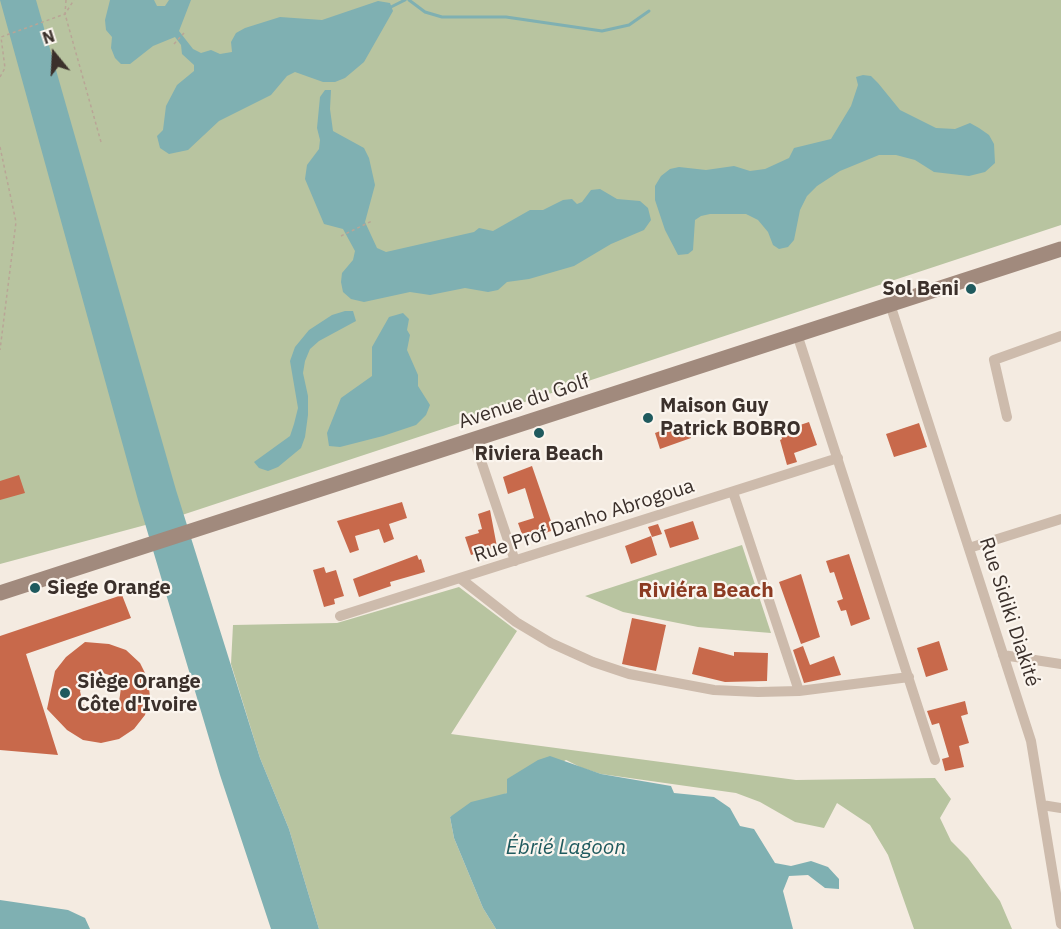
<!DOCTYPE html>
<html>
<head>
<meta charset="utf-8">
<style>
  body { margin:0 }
  #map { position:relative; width:1061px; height:929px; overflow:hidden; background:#f4ebe1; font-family:"IBM Plex Sans",sans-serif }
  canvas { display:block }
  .north { position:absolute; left:24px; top:24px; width:60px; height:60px; -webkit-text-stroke:4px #fbf5ee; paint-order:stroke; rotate:342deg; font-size:16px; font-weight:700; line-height:24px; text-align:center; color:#3b302b }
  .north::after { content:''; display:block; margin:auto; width:21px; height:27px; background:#3b302b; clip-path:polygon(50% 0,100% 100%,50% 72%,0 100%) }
</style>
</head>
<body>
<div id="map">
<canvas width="1061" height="929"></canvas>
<div class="north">N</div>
</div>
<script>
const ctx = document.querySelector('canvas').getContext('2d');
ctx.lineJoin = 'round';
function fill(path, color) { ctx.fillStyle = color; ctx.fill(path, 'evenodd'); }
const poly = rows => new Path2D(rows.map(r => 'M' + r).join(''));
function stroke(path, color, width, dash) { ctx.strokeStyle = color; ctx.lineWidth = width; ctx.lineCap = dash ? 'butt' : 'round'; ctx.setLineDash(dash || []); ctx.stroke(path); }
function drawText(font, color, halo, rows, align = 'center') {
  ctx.font = font + ' "IBM Plex Sans",sans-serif'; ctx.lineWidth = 4.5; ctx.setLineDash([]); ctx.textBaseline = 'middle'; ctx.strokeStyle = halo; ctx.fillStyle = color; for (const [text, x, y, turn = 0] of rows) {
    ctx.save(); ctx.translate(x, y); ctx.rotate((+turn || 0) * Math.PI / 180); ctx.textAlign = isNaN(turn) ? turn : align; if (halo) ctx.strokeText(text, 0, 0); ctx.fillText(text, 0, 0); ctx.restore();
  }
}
const green = poly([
  [0,0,1061,0,1061,225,179,516,0,564],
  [742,545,771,633,698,627,623,612,585,596],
  [459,587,517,631,451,734,796,780,935,778,951,799,940,818,951,841,968,858,1000,901,1012,929,914,929,888,855,870,825,837,803,824,828,795,822,760,802,736,793,601,774,582,768,566,760,507,793,450,817,454,838,483,908,496,929,319,929,289,829,260,758,231,664,233,625,337,623]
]);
const water = poly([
  [0,0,36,0,176,490,260,758,289,829,319,929,271,929,220,775,138,500],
  [110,0,154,0,157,6,165,6,169,0,191,0,179,31,193,49,201,53,211,50,220,54,232,52,231,42,236,33,245,28,280,17,322,20,378,1,390,3,393,11,364,62,345,78,335,82,323,82,295,72,287,76,271,95,219,121,188,150,169,154,160,148,157,136,163,130,166,106,177,85,194,71,194,65,182,54,181,45,175,37,153,46,130,64,121,64,115,58,111,48,112,37,106,30,105,20],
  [863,75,871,76,878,83,900,110,936,128,955,129,970,123,979,128,989,135,994,144,995,163,985,172,969,176,934,172,915,160,896,155,879,155,840,171,817,186,807,196,800,210,794,240,788,247,779,249,773,245,768,232,758,220,746,214,710,214,701,216,695,220,693,250,688,254,678,255,665,230,655,200,655,186,661,176,670,169,679,167,706,170,734,166,750,171,765,169,789,158,794,148,831,139,851,106,858,85,856,77],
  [325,90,331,90,330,109,333,131,364,148,369,158,375,185,365,222,377,248,386,252,474,232,479,228,493,231,530,210,543,210,563,200,572,199,577,204,582,202,591,190,600,189,617,199,640,201,648,208,651,220,644,230,611,244,574,266,529,279,507,282,498,290,488,292,465,288,430,295,410,292,364,302,351,299,343,292,341,282,342,273,353,260,355,251,343,229,324,224,305,179,307,165,319,149,320,140,317,128,320,97],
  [345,311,353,311,356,321,319,341,310,349,305,361,303,373,308,396,308,415,305,437,301,448,278,467,268,471,259,468,254,462,290,436,294,424,298,408,290,361,295,347,309,330,332,315],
  [403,313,409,319,407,330,410,335,407,350,418,375,418,386,430,405,426,415,416,425,383,436,340,447,329,446,327,433,341,398,372,376,372,347,389,317],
  [550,756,601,774,671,786,674,793,714,797,730,808,740,826,754,829,775,863,791,866,811,861,828,867,839,879,839,889,825,888,808,875,789,876,783,891,793,929,496,929,483,908,454,838,450,817,471,802,507,793,507,779,538,760],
  [0,900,68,910,85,918,90,929,0,929]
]);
const stream = poly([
  [409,0,425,12,442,17,506,17,602,31,629,25,649,11],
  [391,7,405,0]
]);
const building = poly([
  [686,422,691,438,660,449,655,433,663,430,662,426,671,423,673,427],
  [809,422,817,445,794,453,797,462,787,465,780,440,782,439,781,435,801,428,800,425],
  [919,423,927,447,894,457,886,434],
  [532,466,554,530,524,540,518,523,534,518,525,488,508,494,503,477],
  [19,475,25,493,0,500,0,481],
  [402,502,407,518,389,524,394,539,384,543,379,529,355,536,359,550,350,553,337,521],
  [490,510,497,547,471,555,465,537,479,533,478,530,482,529,478,514],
  [693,521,699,539,670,548,664,530],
  [658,524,662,534,652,537,648,527],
  [651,536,657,555,631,564,625,546],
  [849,554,870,619,851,626,846,610,841,611,837,601,843,599,834,572,830,573,826,561],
  [417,555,419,560,421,559,425,572,390,582,391,586,359,597,353,579],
  [324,567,326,573,336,570,344,596,334,599,335,604,324,607,313,570],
  [801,574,820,637,801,644,779,582],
  [122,595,131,618,26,654,58,755,0,750,0,636],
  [632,618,666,625,656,671,622,664],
  [939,641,948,670,926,677,917,648],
  [85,642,109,644,126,650,140,663,148,679,150,697,145,715,134,729,119,739,101,743,83,740,67,730,47,709,55,671,66,657],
  [99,672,113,676,121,688,119,702,115,708,102,713,88,710,83,704,80,691,86,678],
  [803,646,810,665,834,656,841,675,804,683,793,650],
  [699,647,734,656,734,652,768,653,767,681,725,682,692,674],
  [965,701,968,714,961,716,969,743,959,746,964,767,945,771,942,759,949,757,939,723,932,725,927,711]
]);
const path = poly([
  [66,0,65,14,101,142],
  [174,44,184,33],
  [0,77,5,68,1,37,65,14,74,0],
  [0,147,16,222,0,350],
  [341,236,372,221]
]);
const street = poly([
  [890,304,1031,741,1061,924],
  [797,334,935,760],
  [1007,417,994,360,1061,336],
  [474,440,515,561],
  [733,492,799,691],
  [969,548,1061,519],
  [461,579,516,622,551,643,593,662,629,674,714,690,758,692,799,691,909,677],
  [340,616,838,458],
  [1003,655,1061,664],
  [1042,805,1061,808]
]);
const secondary = poly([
  [0,593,1061,249]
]);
const markers = [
  [971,289,6,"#1f5a5e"],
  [648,418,6,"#1f5a5e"],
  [539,433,6,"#1f5a5e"],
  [35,588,6,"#1f5a5e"],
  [65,693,6,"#1f5a5e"]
];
const poiNames = [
  ["Sol Beni",959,289,"right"],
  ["Maison Guy",660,406],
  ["Patrick BOBRO",660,429],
  ["Riviera Beach",539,454,"center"],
  ["Siege Orange",47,588],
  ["Siège Orange",77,682],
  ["Côte d'Ivoire",77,705]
];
const streetNames = [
  ["Avenue du Golf",524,402,-18],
  ["Rue Prof Danho Abrogoua",584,521,-18],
  ["Rue Sidiki Diakité",1009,612,72]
];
const neighbourhoodNames = [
  ["Riviéra Beach",706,591]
];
const waterNames = [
  ["Ébrié Lagoon",566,848]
];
fill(green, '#b8c4a0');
fill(water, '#7fb0b2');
stroke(stream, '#7fb0b2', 3);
fill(building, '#c8694b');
stroke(path, '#b9a596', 1.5, [3, 3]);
stroke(street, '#cdbbac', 10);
stroke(secondary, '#a18a7d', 15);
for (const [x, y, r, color] of markers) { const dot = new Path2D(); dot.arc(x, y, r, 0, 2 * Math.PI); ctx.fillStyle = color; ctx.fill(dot); stroke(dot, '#fbf5ee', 2); }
drawText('bold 20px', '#3b302b', '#fbf5ee', poiNames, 'left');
drawText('20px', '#3b302b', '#fbf5ee', streetNames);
drawText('bold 21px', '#8c3b22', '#fbf5ee', neighbourhoodNames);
drawText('italic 21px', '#1f5a5e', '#fbf5ee', waterNames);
</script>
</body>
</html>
